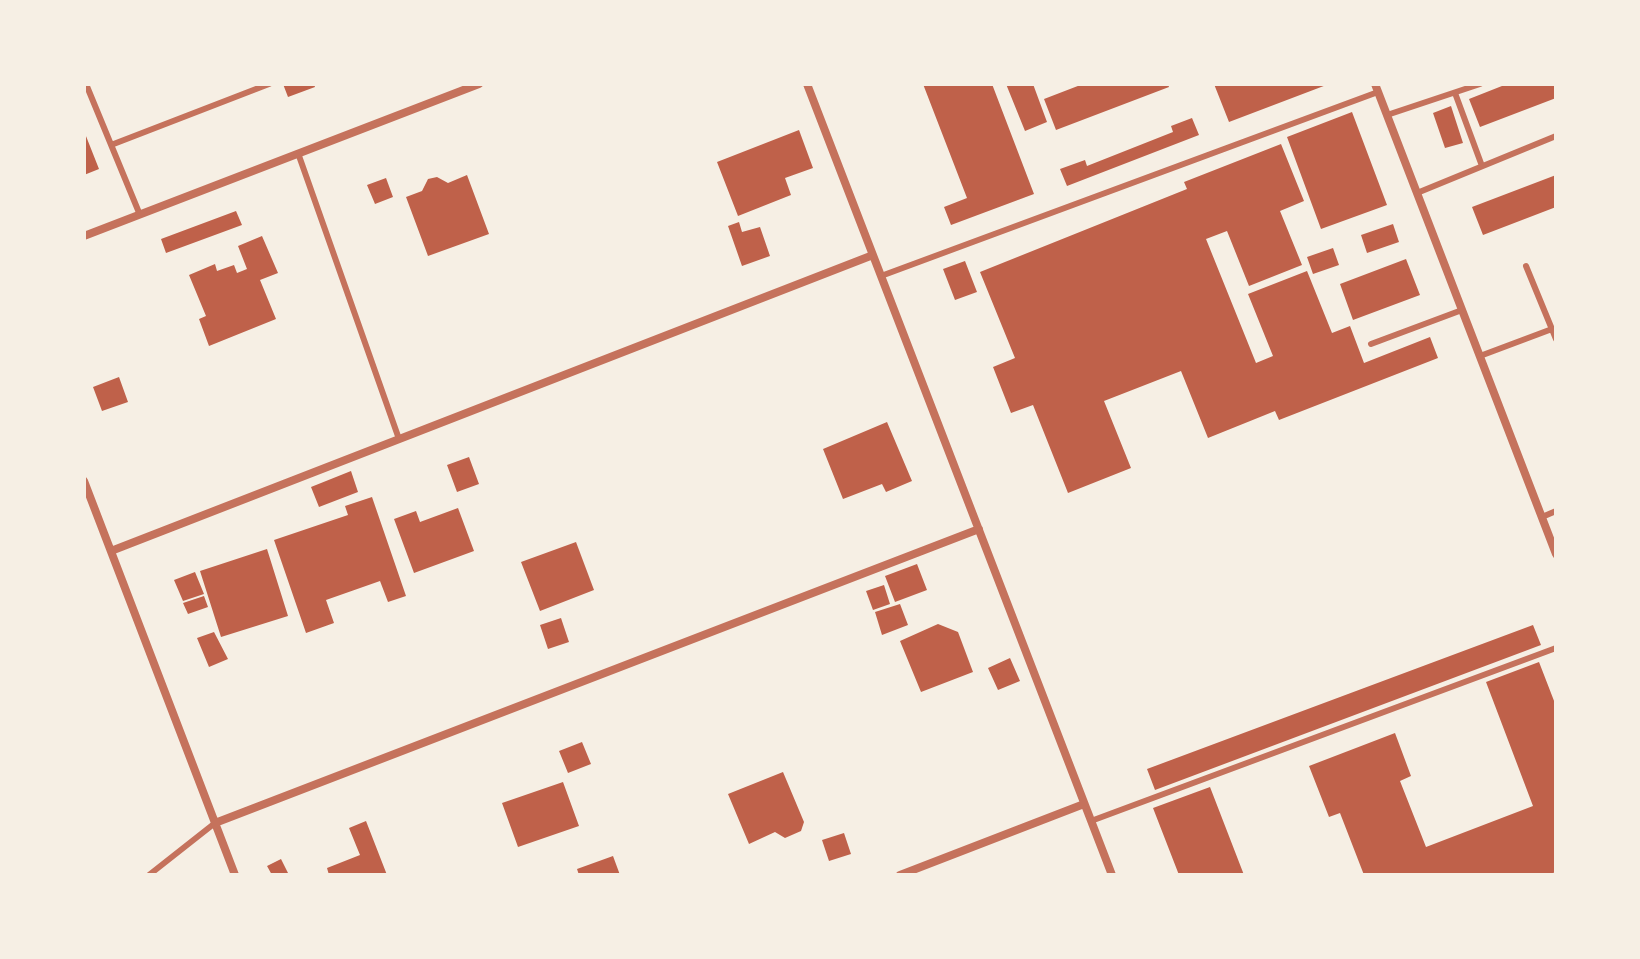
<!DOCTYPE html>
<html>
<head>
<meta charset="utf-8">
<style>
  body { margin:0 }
  #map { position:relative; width:1640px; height:959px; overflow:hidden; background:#f6efe4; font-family:"Fira Sans Condensed",sans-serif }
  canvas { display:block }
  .frame { position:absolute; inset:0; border:86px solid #f6efe4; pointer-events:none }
</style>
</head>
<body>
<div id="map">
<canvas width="1640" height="959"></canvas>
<div class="frame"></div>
</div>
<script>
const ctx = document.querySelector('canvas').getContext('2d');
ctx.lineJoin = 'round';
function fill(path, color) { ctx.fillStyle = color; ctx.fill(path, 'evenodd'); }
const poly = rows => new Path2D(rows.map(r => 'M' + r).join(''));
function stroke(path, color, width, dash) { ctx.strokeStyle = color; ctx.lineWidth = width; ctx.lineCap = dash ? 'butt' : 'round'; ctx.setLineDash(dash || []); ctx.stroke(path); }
const building = poly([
  [283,84,314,84,315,87,288,97],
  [923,84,992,84,1034,194,951,225,944,207,967,198],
  [1006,84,1033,84,1047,122,1025,131],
  [1083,84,1168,84,1169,87,1056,130,1044,99],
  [1214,84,1329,84,1229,122],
  [1507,84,1556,84,1556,98,1480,127,1469,99],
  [1451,106,1463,143,1445,148,1433,113],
  [1352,112,1387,205,1321,229,1287,137],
  [1192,118,1199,135,1067,186,1060,169,1085,160,1087,166,1173,132,1171,126],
  [799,130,813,168,785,178,791,195,738,216,717,162],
  [84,131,99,169,84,175],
  [1281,144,1304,201,1280,211,1302,265,1249,286,1227,231,1206,239,1256,363,1273,356,1248,294,1307,271,1332,333,1350,326,1364,363,1430,337,1438,358,1279,420,1275,411,1208,438,1181,371,1104,401,1131,468,1068,493,1033,405,1011,413,993,367,1015,358,980,272,1187,189,1184,182],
  [467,175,489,234,428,256,406,197,422,191,428,179,437,177,448,183],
  [1556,175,1556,207,1483,235,1472,207],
  [386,178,393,197,375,204,367,185],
  [236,211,242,225,166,253,161,239],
  [739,222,742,232,760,227,770,256,742,266,728,226],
  [1393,224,1399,242,1367,253,1361,235],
  [262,236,278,273,260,280,276,319,209,346,199,319,206,316,189,275,215,264,217,271,234,265,237,273,247,269,238,246],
  [1333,248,1339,265,1313,274,1307,257],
  [1406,259,1420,295,1353,320,1340,284],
  [965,261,977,292,955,300,943,269],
  [119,377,128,402,102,411,93,387],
  [887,422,912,481,886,492,882,484,843,499,823,449],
  [469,457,479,484,457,492,447,465],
  [351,471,358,492,319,507,311,487],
  [372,497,406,596,388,602,380,581,326,600,334,623,306,633,274,540,348,515,345,506],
  [458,508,474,551,414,573,394,519,416,511,420,522],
  [576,542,594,590,540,611,521,562],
  [267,549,288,616,221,637,200,571],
  [917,564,927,590,895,602,885,576],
  [195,572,204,594,183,601,174,580],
  [884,585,890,604,873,610,866,591],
  [204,596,208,607,188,614,183,603],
  [900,604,908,625,882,635,875,612],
  [561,618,569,642,548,649,540,625],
  [938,624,958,632,973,672,921,692,900,641],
  [1533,625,1541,645,1155,790,1147,769],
  [214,632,228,659,209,667,197,638],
  [1010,658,1020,681,998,690,988,668],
  [1539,662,1556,706,1556,872,1547,875,1364,875,1340,813,1329,817,1309,766,1395,733,1411,776,1400,781,1426,847,1533,806,1486,682],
  [582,742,591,764,568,773,559,751],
  [783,772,804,822,801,831,785,838,775,832,749,844,728,794],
  [563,782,579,826,518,847,502,803],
  [1210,787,1244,875,1179,875,1153,808],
  [366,821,387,875,329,875,327,868,360,855,349,828],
  [844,833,851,854,829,861,822,840],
  [613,856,620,875,579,875,577,869],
  [281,859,289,875,272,875,267,866]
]);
const service = poly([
  [86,84,140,215],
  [1455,93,1482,166],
  [1387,115,1480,84],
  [111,145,269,84],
  [298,153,399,439],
  [1417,193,1556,136],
  [1526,266,1556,339],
  [881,276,1378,92],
  [1371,344,1462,310],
  [1480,356,1552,329],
  [1542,517,1556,511],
  [1091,821,1556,648],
  [149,875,215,823]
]);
const minor = poly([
  [807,84,1112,875],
  [1375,84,1556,554],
  [84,236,479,84],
  [84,481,235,875],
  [111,551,873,255],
  [215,823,979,529],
  [900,875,1084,804]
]);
fill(building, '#bf614a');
stroke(service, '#c5725c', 6);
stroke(minor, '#c5725c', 8);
</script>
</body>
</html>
